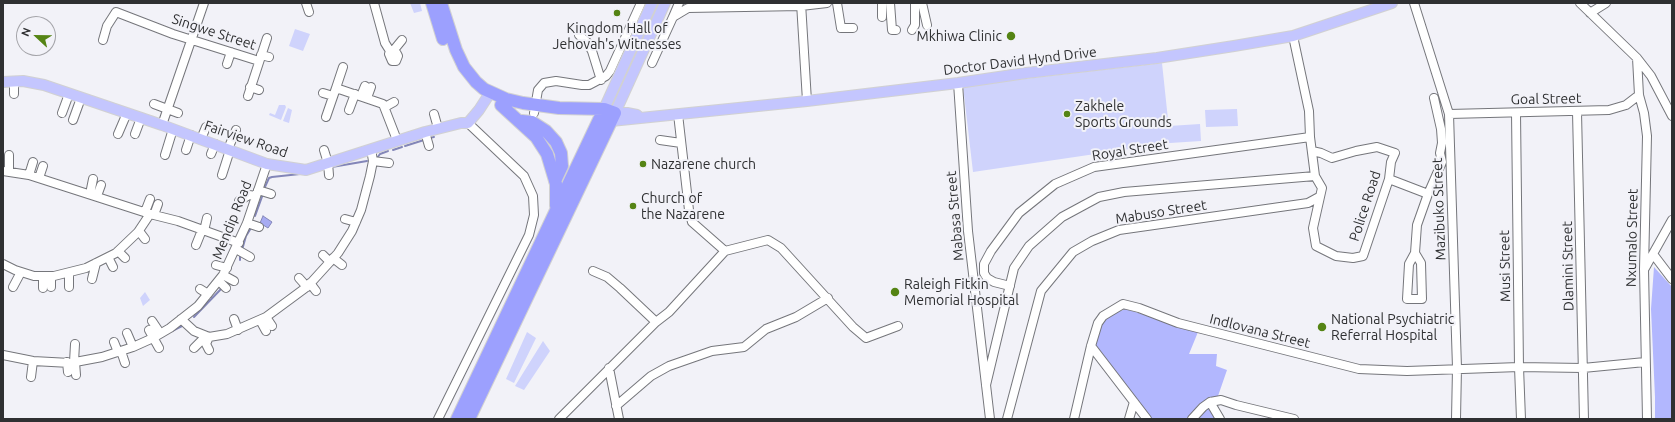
<!DOCTYPE html>
<html>
<head>
<meta charset="utf-8">
<style>
  body { margin:0 }
  #map { position:relative; width:1675px; height:422px; overflow:hidden; background:#f2f2f8; font-family:Ubuntu,sans-serif }
  canvas { display:block }
  .frame { position:absolute; inset:0; border:4px solid #2f3032; pointer-events:none }
  .north { position:absolute; left:16px; top:16px; width:40px; height:40px; box-sizing:border-box; background:#f2f2f8; border:1px solid #a4a4a9; border-radius:50%; rotate:292deg; font-size:11px; font-weight:700; line-height:16px; text-align:center; color:#2f3032 }
  .north::after { content:''; display:block; margin:auto; width:14px; height:18px; background:#558414; clip-path:polygon(50% 0,100% 100%,50% 72%,0 100%) }
</style>
</head>
<body>
<div id="map">
<canvas width="1675" height="422"></canvas>
<div class="frame"></div>
<div class="north">N</div>
</div>
<script>
const ctx = document.querySelector('canvas').getContext('2d');
ctx.lineJoin = 'round';
function fill(path, color) { ctx.fillStyle = color; ctx.fill(path, 'evenodd'); }
const poly = rows => new Path2D(rows.map(r => 'M' + r).join(''));
function stroke(path, color, width, dash) { ctx.strokeStyle = color; ctx.lineWidth = width; ctx.lineCap = dash ? 'butt' : 'round'; ctx.setLineDash(dash || []); ctx.stroke(path); }
function drawText(font, color, halo, rows, align = 'center') {
  ctx.font = font + ' Ubuntu,sans-serif'; ctx.lineWidth = 4; ctx.setLineDash([]); ctx.textBaseline = 'middle'; ctx.strokeStyle = halo; ctx.fillStyle = color; for (const [text, x, y, turn = 0] of rows) {
    ctx.save(); ctx.translate(x, y); ctx.rotate((+turn || 0) * Math.PI / 180); ctx.textAlign = isNaN(turn) ? turn : align; if (halo) ctx.strokeText(text, 0, 0); ctx.fillText(text, 0, 0); ctx.restore();
  }
}
const green = poly([
  [410,3,420,3,422,11,414,13],
  [295,29,310,34,303,51,289,46],
  [1162,63,1169,129,1169,126,1200,124,1201,141,1170,143,973,172,963,86],
  [279,105,285,105,286,107,281,120,269,115,270,113,275,115],
  [288,108,292,110,289,123,283,121],
  [1237,109,1238,126,1206,127,1205,110],
  [145,292,150,300,143,306,140,298],
  [527,332,536,338,514,383,506,379],
  [543,341,550,351,524,390,515,386]
]);
const forest = poly([
  [1654,267,1672,287,1672,419,1655,419,1655,397,1651,309],
  [1126,309,1198,332,1189,354,1217,354,1216,366,1227,370,1218,396,1199,404,1188,419,1149,419,1097,354,1095,340,1100,326,1111,314],
  [1210,405,1218,419,1196,419]
]);
const water = poly([
  [263,216,272,222,268,228,260,223,263,216]
]);
const stream = poly([
  [429,138,434,137],
  [405,146,424,140],
  [393,150,402,147],
  [377,158,380,154,388,151],
  [332,167,367,161],
  [264,189,269,178,272,177,300,174],
  [255,216,263,194],
  [242,250,246,236,251,228],
  [240,260,240,254],
  [194,317,222,288],
  [172,331,184,325]
]);
const minor = poly([
  [306,3,309,12],
  [374,3,385,43,390,51],
  [801,3,807,101],
  [837,3,841,28,853,28],
  [882,3,882,17],
  [890,3,892,30,896,30],
  [922,3,927,25],
  [1414,3,1449,114,1457,368,1456,419],
  [1580,3,1637,58,1651,76,1672,116],
  [1590,13,1606,3],
  [673,17,679,3],
  [912,30,915,25,915,3],
  [579,35,587,42,592,51,601,80],
  [1293,36,1309,111,1310,137,1315,176,1322,188,1313,228,1316,246,1336,256,1353,258,1363,256,1389,179,1391,162,1395,153,1377,147,1356,151,1332,158,1321,153,1312,151],
  [103,40,107,26,116,12,173,34,259,61],
  [390,51,395,51,397,54,398,56,396,61,392,61,389,54,390,51],
  [393,51,402,40],
  [261,55,269,57],
  [1637,58,1639,95,1644,113,1647,136,1644,269,1647,419],
  [652,63,673,17,688,8,801,6,827,3],
  [227,64,231,52],
  [958,83,968,231,990,419],
  [250,87,259,90],
  [336,88,343,67],
  [323,93,333,96],
  [14,94,14,81],
  [248,96,267,38],
  [361,96,365,86],
  [367,98,371,87],
  [154,104,178,113],
  [385,107,394,102],
  [349,110,355,94],
  [1577,112,1584,419],
  [62,113,69,94],
  [534,113,538,90,544,83,556,81,582,85,589,85,606,76,610,71,641,3],
  [1516,113,1519,367,1521,419],
  [434,114,438,128],
  [678,114,689,210,692,222,725,251],
  [1449,114,1609,110,1626,105,1639,95],
  [326,117,336,88,383,104,397,140],
  [73,120,81,98],
  [162,125,204,3],
  [425,132,429,146],
  [118,134,127,113],
  [135,134,141,118],
  [201,139,206,127],
  [660,140,681,143],
  [228,149,236,130],
  [186,150,191,135],
  [324,150,328,163,329,175],
  [211,154,215,144],
  [165,155,173,129],
  [373,161,389,163],
  [3,171,29,175,150,214,178,221,239,243],
  [9,171,9,155],
  [29,175,33,162],
  [222,175,230,150],
  [39,178,43,166],
  [1389,179,1428,194],
  [258,190,271,194],
  [90,194,93,179],
  [97,196,101,185],
  [239,201,249,195,256,196],
  [145,212,150,199],
  [154,215,158,204],
  [345,219,356,222],
  [247,223,259,227],
  [139,231,145,239],
  [204,231,207,218],
  [196,245,202,230],
  [236,249,250,257],
  [118,251,125,258],
  [1415,253,1421,263,1422,299,1407,299,1409,264,1415,253,1417,225,1428,194,1442,162,1440,153,1442,143,1441,129,1434,98],
  [1653,254,1672,279],
  [323,255,330,262],
  [108,257,113,267],
  [333,258,342,265],
  [3,264,15,270,34,276,54,276,86,268,116,253,138,232,150,214],
  [216,265,227,268],
  [1645,268,1672,220],
  [593,271,607,277,620,288,656,322],
  [223,275,234,281],
  [51,276,51,287],
  [299,278,307,287],
  [92,279,96,263],
  [219,281,226,288],
  [310,283,316,291],
  [1010,286,994,282,987,278,984,273,984,264,991,251,1019,213,1055,184,1094,167,1310,137],
  [13,287,21,272],
  [69,287,69,274],
  [43,288,43,276],
  [200,289,208,294],
  [266,317,272,326],
  [181,319,194,331,209,337,227,334,266,317,308,286,338,253,352,231,361,210,370,176,373,161,371,149],
  [234,319,238,330],
  [260,320,266,331],
  [152,321,160,333],
  [149,330,159,348],
  [127,333,133,347],
  [114,342,118,352],
  [1091,346,1147,419],
  [194,348,206,336],
  [209,350,206,344,209,337],
  [121,351,125,363],
  [3,355,33,361,70,363,102,357,133,347,153,338,170,328,198,306,223,275,247,223,267,164],
  [67,362,68,372],
  [74,362,75,344],
  [75,362,76,375],
  [609,368,619,419],
  [31,377,33,361],
  [986,385,1014,268,1029,246,1062,217,1099,197,1124,192,1315,176],
  [1210,402,1220,419],
  [616,406,651,376,669,366,712,351,744,347,766,329,796,317,828,298],
  [438,419,529,235,534,215,533,196,524,176,468,123],
  [559,419,656,322,669,312,725,251,768,240,781,248,853,327,866,338,898,326],
  [1007,419,1041,291,1073,252,1092,241,1119,230,1308,203,1319,197],
  [1074,419,1091,346,1098,323,1103,316,1123,304,1139,308,1178,323,1359,369,1407,371,1519,367,1583,368,1645,362],
  [1129,419,1134,402],
  [1192,419,1203,407,1210,402,1221,400,1236,405,1294,419]
]);
const major = poly([
  [3,82,23,81,44,85,162,125,267,164,306,170,425,132,461,123,468,123,479,110,490,93],
  [604,109,652,3],
  [637,115,627,113,615,113,665,3],
  [611,121,807,101,958,83,1026,73,1157,58,1234,46,1293,36,1392,3]
]);
const highway = poly([
  [432,3,443,39],
  [441,3,456,50,464,67,476,82,484,89,506,99,523,103,559,108,604,109,615,113,469,419],
  [501,105,536,137,547,154,556,184,556,206],
  [522,121,532,122,546,131,556,142,561,153,562,166,555,181],
  [457,419,604,109]
]);
const markers = [
  [617,13,4,"#558414"],
  [1011,36,5,"#558414"],
  [1067,114,4,"#558414"],
  [643,164,4,"#558414"],
  [633,206,4,"#558414"],
  [895,292,5,"#558414"],
  [1322,327,5,"#558414"]
];
const poiNames = [
  ["Kingdom Hall of",617,28,"center"],
  ["Jehovah's Witnesses",617,44,"center"],
  ["Mkhiwa Clinic",1002,36,"right"],
  ["Zakhele",1075,106],
  ["Sports Grounds",1075,122],
  ["Nazarene church",651,164],
  ["Church of",641,198],
  ["the Nazarene",641,214],
  ["Raleigh Fitkin",904,284],
  ["Memorial Hospital",904,300],
  ["National Psychiatric",1331,319],
  ["Referral Hospital",1331,335]
];
const streetNames = [
  ["Singwe Street",214,32,18],
  ["Doctor David Hynd Drive",1020,61,-7],
  ["Goal Street",1546,99,-1],
  ["Fairview Road",246,139,19],
  ["Royal Street",1130,150,-9],
  ["Police Road",1365,206,-72],
  ["Mazibuko Street",1439,209,-92],
  ["Mabuso Street",1161,212,-9],
  ["Mabasa Street",955,216,-95],
  ["Mendip Road",232,220,-68],
  ["Nxumalo Street",1632,238,-89],
  ["Musi Street",1505,266,-91],
  ["Dlamini Street",1568,266,-91],
  ["Indlovana Street",1260,331,14]
];
fill(green, '#cfd3fc');
fill(forest, '#b2b7fe');
fill(water, '#a7abf2');
stroke(water, '#8386b8', 1);
stroke(stream, '#8386b8', 2);
stroke(minor, '#75767b', 10);
stroke(major, '#d1d1d2', 12);
stroke(highway, '#d1d1d2', 14);
stroke(minor, '#fff', 8);
stroke(major, '#c4c6fe', 10);
stroke(highway, '#9ca0fe', 12);
for (const [x, y, r, color] of markers) { const dot = new Path2D(); dot.arc(x, y, r, 0, 2 * Math.PI); ctx.fillStyle = color; ctx.fill(dot); stroke(dot, '#f2f2f8', 1.5); }
drawText('14px', '#2f3032', '#f2f2f8', poiNames, 'left');
drawText('14px', '#2f3032', '#f2f2f8', streetNames);
</script>
</body>
</html>
